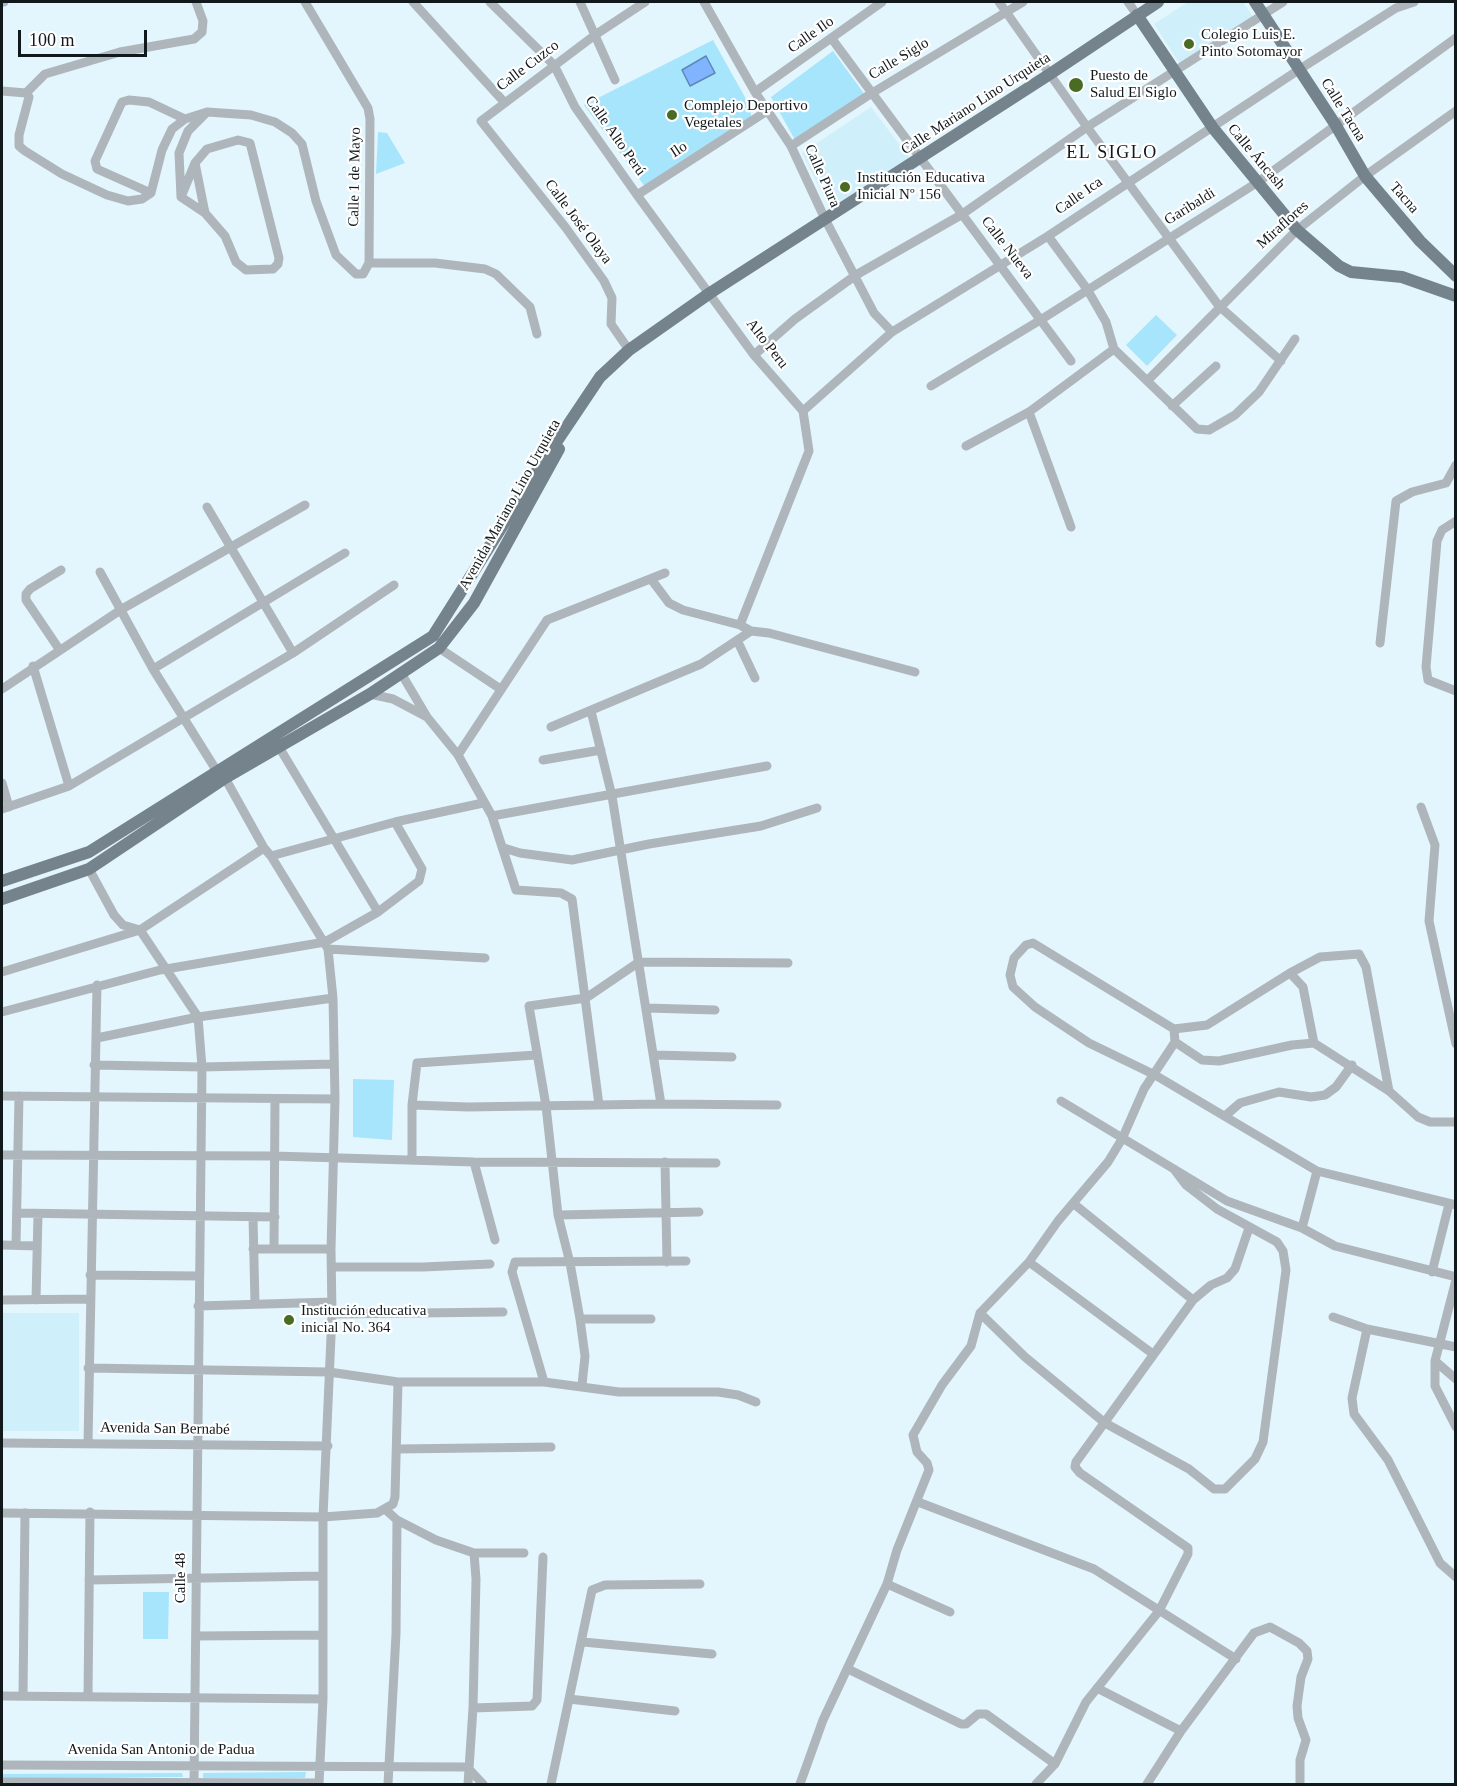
<!DOCTYPE html>
<html>
<head>
<meta charset="utf-8">
<style>
  body { margin:0 }
  #map { position:relative; width:1457px; height:1786px; overflow:hidden; background:#e4f6fd; font-family:Georgia,serif }
  canvas { display:block }
  .frame { position:absolute; inset:0; border:3px solid #11191c; pointer-events:none }
  .scale { position:absolute; left:18px; top:30px; width:129px; height:27px; box-sizing:border-box; border:3px solid #11191c; border-top:0; padding-left:8px; font-size:18px; line-height:21px; white-space:nowrap; color:#11191c; -webkit-text-stroke:4px #fff; paint-order:stroke }
</style>
</head>
<body>
<div id="map">
<canvas width="1457" height="1786"></canvas>
<div class="frame"></div>
<div class="scale">100 m</div>
</div>
<script>
const ctx = document.querySelector('canvas').getContext('2d');
ctx.lineJoin = 'round';
function fill(path, color) { ctx.fillStyle = color; ctx.fill(path, 'evenodd'); }
const poly = rows => new Path2D(rows.map(r => 'M' + r).join(''));
function stroke(path, color, width, dash) { ctx.strokeStyle = color; ctx.lineWidth = width; ctx.lineCap = dash ? 'butt' : 'round'; ctx.setLineDash(dash || []); ctx.stroke(path); }
function drawText(font, color, halo, rows, align = 'center') {
  ctx.font = font + ' Georgia,serif'; ctx.lineWidth = 4.5; ctx.setLineDash([]); ctx.textBaseline = 'middle'; ctx.strokeStyle = halo; ctx.fillStyle = color; for (const [text, x, y, turn = 0] of rows) {
    ctx.save(); ctx.translate(x, y); ctx.rotate((+turn || 0) * Math.PI / 180); ctx.textAlign = isNaN(turn) ? turn : align; if (halo) ctx.strokeText(text, 0, 0); ctx.fillText(text, 0, 0); ctx.restore();
  }
}
const built = poly([
  [1188,2,1243,2,1253,17,1180,64,1154,24],
  [871,107,911,160,832,213,802,153],
  [2,1313,79,1313,79,1431,2,1431]
]);
const green = poly([
  [713,40,751,108,751,119,646,188,584,105],
  [833,51,865,95,795,140,771,97],
  [378,132,387,133,405,163,376,174],
  [1156,315,1177,335,1147,366,1126,345],
  [353,1079,394,1080,392,1140,353,1137],
  [143,1592,169,1592,168,1639,143,1639],
  [306,1772,305,1778,203,1778,203,1773],
  [182,1773,183,1777,2,1779,2,1774]
]);
const water = poly([
  [706,56,715,73,690,86,682,70,706,56]
]);
const minor = poly([
  [2,2,4,2],
  [413,2,505,103],
  [490,2,554,65,575,107,637,195,754,355,803,411,809,451,740,625,751,631],
  [580,2,615,80],
  [704,2,755,92,791,146,825,219,874,313,892,332],
  [999,2,1087,127,1219,306,1281,361],
  [1128,2,1137,15],
  [832,39,1071,361],
  [2,91,26,93,29,97,19,135,19,146,25,151,62,174,107,195,128,201,142,199,151,193,162,150,172,129,185,119,207,112,251,115,275,122,292,133,302,144,316,201,336,255,356,274,363,274,369,263,370,119,368,108,305,2],
  [755,92,882,2],
  [26,93,45,74,120,52,194,39,202,32,203,21,196,2],
  [791,146,872,93,1023,2],
  [195,163,205,213],
  [151,193,97,169,95,161,122,102,129,100,149,102,185,119],
  [637,195,767,111],
  [181,197,195,163,207,149,238,140,250,143,279,258,278,264,273,269,246,270,236,262,225,236,205,213,181,197,179,153,188,131,207,112],
  [1048,236,1087,289,1106,322,1114,349,1197,429,1209,430,1235,415,1259,392,1295,339],
  [369,263,435,263,485,269,496,274,530,307,537,334],
  [629,350,611,324,612,298,604,281,566,228,481,121,595,35,645,2],
  [754,355,795,319,856,275,961,215,1087,127,1283,2],
  [1148,380,1297,230,1365,176,1456,111],
  [931,386,1042,319,1258,182,1456,38],
  [1172,406,1216,366],
  [803,411,892,332,1048,236,1300,69,1396,8,1414,2],
  [1029,412,1071,527],
  [966,446,1029,412,1114,349],
  [207,507,293,653],
  [1456,521,1442,530,1437,541,1426,667,1428,680,1456,691],
  [100,572,153,669,218,773,225,778,264,848,271,856,328,949,333,998,335,1099,331,1249,332,1314,323,1517,323,1699,319,1784],
  [651,579,669,603,683,610,740,625],
  [737,640,755,678],
  [1380,643,1396,501,1412,492,1446,483,1456,465],
  [439,648,499,688],
  [59,649,26,600,26,594,30,589,61,570],
  [33,666,69,786],
  [153,669,345,553],
  [401,673,427,717],
  [2,689,122,609,305,505],
  [370,694,393,699,427,717,458,755,492,816,516,890,561,893,572,899,599,1105],
  [591,711,612,796,661,1104],
  [551,727,701,664,751,631,769,633,915,672],
  [279,747,378,912],
  [458,755,547,620,665,573],
  [543,760,601,750],
  [2,783,9,807],
  [1421,807,1435,845,1429,921,1456,1044],
  [2,809,69,786,293,653,394,585],
  [492,816,767,766],
  [504,848,520,853,572,860,649,844,761,826,817,808],
  [271,856,395,822,483,803],
  [89,869,114,915,123,925,140,930,198,1017,202,1067,194,1784],
  [328,949,485,958],
  [2,972,140,930,264,848],
  [1290,973,1303,987,1314,1043],
  [647,1008,715,1010],
  [2,1012,160,970,325,942,378,912,419,881,422,869,395,822],
  [1174,1029,1207,1025,1290,973,1320,957,1359,954,1366,967,1389,1091],
  [97,1038,198,1017,333,998],
  [654,1055,732,1057],
  [94,1065,202,1067,334,1064],
  [2,1096,335,1099],
  [1061,1101,1227,1201,1302,1228,1335,1246,1456,1277],
  [412,1105,468,1107,661,1104,777,1105],
  [1225,1116,1240,1103,1279,1092,1311,1097,1325,1095,1336,1087,1352,1065],
  [1456,1122,1430,1122,1418,1117,1389,1091,1314,1043,1292,1045,1219,1061,1202,1060,1175,1042,1174,1029,1033,943,1026,945,1014,958,1010,975,1013,987,1035,1007,1089,1043,1155,1075,1317,1171,1456,1205],
  [2,1155,274,1156,474,1162,716,1163],
  [412,1160,412,1105,417,1063,536,1055],
  [474,1162,495,1240],
  [665,1162,667,1262],
  [1074,1204,1193,1300],
  [17,1213,275,1217],
  [558,1215,699,1212],
  [253,1217,255,1304],
  [1302,1228,1317,1171],
  [2,1245,37,1246],
  [16,1245,19,1096],
  [274,1248,275,1099],
  [253,1249,331,1249],
  [1029,1262,1153,1354],
  [332,1267,423,1267,490,1264],
  [1432,1272,1449,1204],
  [90,1275,198,1276],
  [1456,1280,1435,1361,1435,1386,1456,1427],
  [2,1300,90,1299],
  [36,1300,38,1214],
  [198,1306,332,1302],
  [980,1313,1025,1357,1105,1423,1189,1469,1214,1489,1225,1489,1255,1459,1263,1442,1286,1270,1283,1251,1277,1242,1217,1209,1186,1185,1174,1169],
  [332,1314,503,1312],
  [1333,1317,1367,1329,1456,1347],
  [580,1319,651,1319],
  [1367,1329,1352,1398,1354,1414,1388,1460,1440,1563,1456,1577],
  [1435,1361,1456,1379],
  [88,1368,329,1372,398,1382,544,1382,619,1392,718,1392,738,1395,756,1402],
  [544,1382,512,1272,515,1262,686,1261],
  [582,1385,585,1356,580,1319,570,1263,558,1215,546,1106,529,1006,586,998,639,962,788,963],
  [2,1443,328,1446],
  [88,1443,97,985],
  [398,1449,551,1447],
  [918,1502,1094,1569,1236,1659],
  [386,1510,397,1520,436,1540,474,1553,476,1579,473,1708,468,1784],
  [2,1513,323,1517,377,1513,393,1504,395,1497,398,1382],
  [474,1553,524,1553],
  [89,1580,322,1576],
  [887,1584,950,1612],
  [196,1636,322,1635],
  [583,1642,712,1654],
  [848,1669,961,1724,966,1724,978,1714,986,1714,1055,1764],
  [1097,1688,1181,1731],
  [2,1696,323,1699],
  [23,1696,25,1513],
  [88,1696,90,1512],
  [569,1699,675,1711],
  [473,1708,532,1706,537,1700,543,1557],
  [2,1765,467,1767,483,1784],
  [2,1782,319,1783],
  [388,1784,396,1634,397,1520],
  [551,1784,592,1590,605,1585,700,1584],
  [800,1784,823,1720,887,1584,897,1550,929,1470,927,1463,917,1452,913,1435,942,1385,971,1346,980,1313,1029,1262,1058,1221,1108,1162,1122,1139,1144,1089,1175,1042],
  [1036,1784,1055,1764,1086,1702,1159,1611,1188,1554,1188,1548,1080,1473,1075,1467,1076,1462,1193,1300,1211,1285,1227,1278,1235,1269,1249,1228],
  [1147,1784,1181,1731,1254,1633,1270,1627,1299,1643,1307,1651,1308,1659,1301,1677,1297,1706,1298,1718,1306,1740,1300,1760,1300,1784]
]);
const major = poly([
  [1255,2,1335,124,1365,176,1420,241,1456,276],
  [1137,15,1213,128,1297,230,1339,266,1351,272,1402,277,1456,296],
  [2,881,89,852,433,636,537,471,600,377,629,350,710,293,1050,74,1158,2],
  [2,899,89,869,225,778,370,694,439,648,474,603,559,449]
]);
const markers = [
  [1189,44,6,"#496b23"],
  [1076,85,8,"#496b23"],
  [672,115,6,"#496b23"],
  [845,187,6,"#496b23"],
  [289,1320,6,"#496b23"]
];
const streetNames = [
  ["Calle Ilo",811,35,-35],
  ["Calle Siglo",899,59,-31],
  ["Calle Cuzco",528,66,-37],
  ["Calle Mariano Lino Urquieta",976,104,-33],
  ["Calle Tacna",1343,110,58],
  ["Calle Alto Perú",615,136,55],
  ["Ilo",679,150,-33],
  ["Calle Áncash",1256,157,50],
  ["Calle Piura",822,176,66],
  ["Calle 1 de Mayo",355,177,-89],
  ["Calle Ica",1079,196,-35],
  ["Tacna",1404,198,49],
  ["Garibaldi",1190,207,-32],
  ["Calle José Olaya",578,222,53],
  ["Miraflores",1283,225,-42],
  ["Calle Nueva",1007,248,52],
  ["Alto Peru",767,344,52],
  ["Avenida Mariano Lino Urquieta",510,505,-61],
  ["Avenida San Bernabé",165,1429,1],
  ["Calle 48",181,1578,-90],
  ["Avenida San Antonio de Padua",161,1750]
];
const poiNames = [
  ["Colegio Luis E.",1201,35],
  ["Pinto Sotomayor",1201,52],
  ["Puesto de",1090,76],
  ["Salud El Siglo",1090,93],
  ["Complejo Deportivo",684,106],
  ["Vegetales",684,123],
  ["Institución Educativa",857,178],
  ["Inicial Nº 156",857,195],
  ["Institución educativa",301,1311],
  ["inicial No. 364",301,1328]
];
const quarterNames = [
  ["EL SIGLO",1112,153]
];
fill(built, '#cfeffa');
fill(green, '#a6e5fb');
fill(water, '#81b4fe');
stroke(water, '#5f86ba', 1.5);
stroke(minor, '#aeb6bc', 9);
stroke(major, '#75838d', 12);
for (const [x, y, r, color] of markers) { const dot = new Path2D(); dot.arc(x, y, r, 0, 2 * Math.PI); ctx.fillStyle = color; ctx.fill(dot); stroke(dot, '#fff', 2); }
drawText('15px', '#11191c', '#fff', streetNames);
drawText('15px', '#11191c', '#fff', poiNames, 'left');
ctx.letterSpacing = '1.5px';
drawText('18px', '#11191c', '#fff', quarterNames);
ctx.letterSpacing = '0px';
</script>
</body>
</html>
